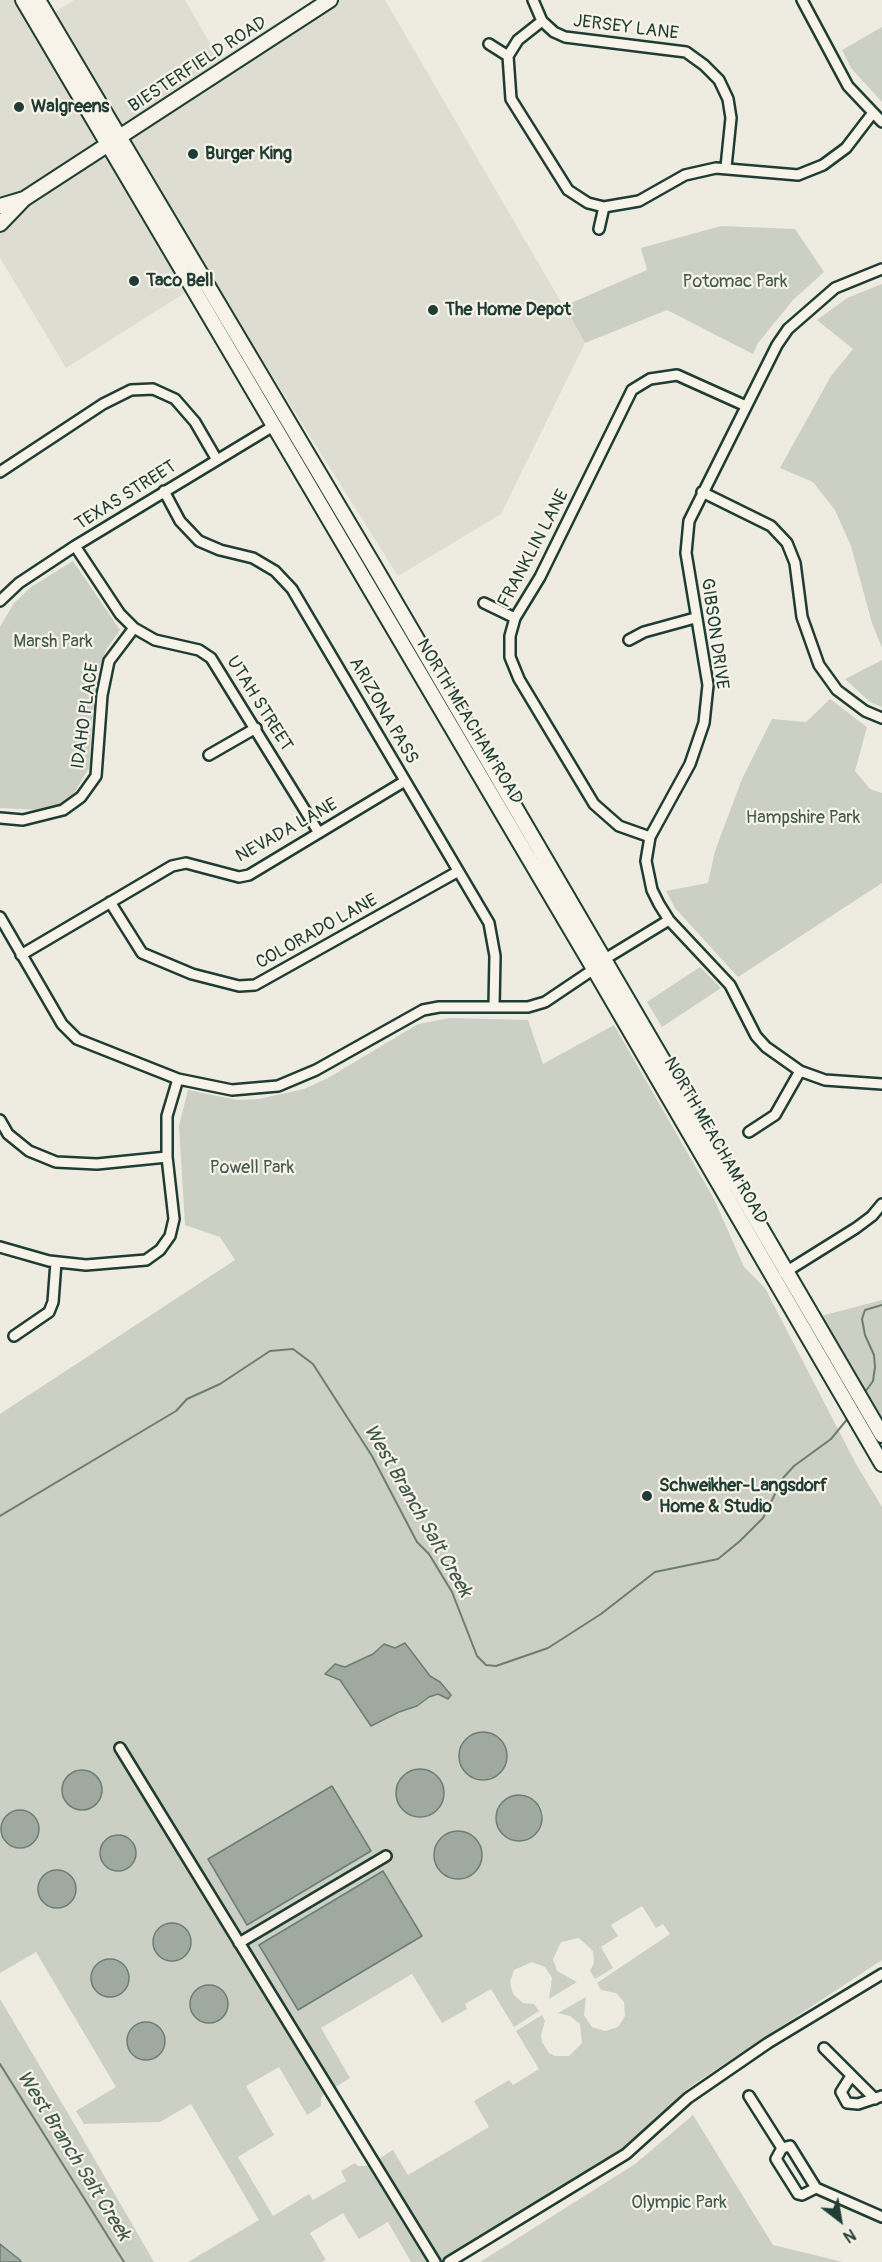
<!DOCTYPE html>
<html>
<head>
<meta charset="utf-8">
<style>
  body { margin:0 }
  #map { position:relative; width:882px; height:2262px; overflow:hidden; background:#eeece1; font-family:Pangolin,sans-serif }
  canvas { display:block }
  .north { position:absolute; left:810px; top:2190px; width:60px; height:60px; -webkit-text-stroke:4px #f7f3e8; paint-order:stroke; rotate:149deg; font-size:16px; font-weight:700; line-height:24px; text-align:center; color:#1f3d34 }
  .north::after { content:''; display:block; margin:auto; width:21px; height:27px; background:#1f3d34; clip-path:polygon(50% 0,100% 100%,50% 72%,0 100%) }
</style>
</head>
<body>
<div id="map">
<canvas width="882" height="2262"></canvas>
<div class="north">N</div>
</div>
<script>
const ctx = document.querySelector('canvas').getContext('2d');
ctx.lineJoin = 'round';
function fill(path, color) { ctx.fillStyle = color; ctx.fill(path, 'evenodd'); }
const poly = rows => new Path2D(rows.map(r => 'M' + r).join(''));
function stroke(path, color, width, dash) { ctx.strokeStyle = color; ctx.lineWidth = width; ctx.lineCap = dash ? 'butt' : 'round'; ctx.setLineDash(dash || []); ctx.stroke(path); }
function drawText(font, color, halo, rows, align = 'center') {
  ctx.font = font + ' Pangolin,sans-serif'; ctx.lineWidth = 4.5; ctx.setLineDash([]); ctx.textBaseline = 'middle'; ctx.strokeStyle = halo; ctx.fillStyle = color; for (const [text, x, y, turn = 0] of rows) {
    ctx.save(); ctx.translate(x, y); ctx.rotate((+turn || 0) * Math.PI / 180); ctx.textAlign = isNaN(turn) ? turn : align; if (halo) ctx.strokeText(text, 0, 0); ctx.fillText(text, 0, 0); ctx.restore();
  }
}
const built = poly([
  [0,0,15,0,32,27,74,0,185,0,219,59,313,0,385,0,585,343,501,514,398,576,210,277,66,368,0,258]
]);
const green = poly([
  [882,27,882,102,851,68,842,50],
  [721,226,795,229,824,272,793,300,758,343,753,354,667,310,585,343,564,306,647,270,641,248],
  [882,284,882,648,872,623,851,546,835,510,813,482,780,468,831,376,853,349,817,320,847,298],
  [73,561,120,630,106,650,99,669,92,719,89,768,73,795,58,805,39,810,0,808,0,627,14,603,31,587],
  [882,660,882,707,870,702,845,679],
  [830,699,867,727,855,771,870,789,882,793,882,883,738,977,675,908,666,891,708,883,715,851,742,779,772,719,806,722],
  [700,967,721,988,662,1027,647,1002],
  [450,1018,528,1020,543,1064,614,1025,714,1199,744,1267,765,1288,856,1464,882,1507,882,1960,691,2086,623,2150,441,2262,411,2262,388,2222,359,2239,343,2213,310,2233,326,2260,322,2262,188,2262,259,2220,191,2104,160,2122,84,2124,76,2111,116,2087,36,1952,0,1973,0,1414,235,1260,220,1237,185,1225,179,1126,188,1090,237,1100,259,1099,304,1089,328,1078,418,1024],
  [478,1732,468,1774,459,1761,465,1740],
  [89,1772,95,1775,101,1786,92,1807,74,1808,69,1805],
  [522,1794,529,1796,540,1806,543,1813,540,1829,504,1836,496,1823,498,1809,507,1798],
  [445,1795,439,1809,426,1816,411,1815],
  [1,1828,37,1838,27,1847,4,1839],
  [466,1832,473,1836,481,1849,448,1877,437,1867,434,1859],
  [114,1834,130,1838,134,1843,136,1855,130,1867,106,1867,102,1862,100,1857,104,1840],
  [47,1873,74,1882,75,1894,68,1904,57,1908,42,1900,39,1883],
  [642,1906,656,1928,663,1924,670,1934,597,1983,601,1990,616,1993,624,2002,625,2016,618,2027,605,2031,592,2027,584,2015,586,1997,558,2013,570,2016,580,2024,582,2043,569,2056,555,2056,549,2053,542,2042,541,2035,545,2021,542,2015,516,2031,539,2069,513,2085,509,2080,474,2101,489,2127,408,2175,393,2150,367,2166,358,2166,355,2163,341,2171,346,2181,313,2200,309,2194,273,2216,238,2157,274,2135,246,2086,279,2067,307,2115,321,2106,321,2098,324,2094,350,2078,321,2028,412,1974,442,2023,467,2009,465,2004,491,1989,514,2027,539,2011,534,2004,523,2003,513,1994,510,1982,514,1970,532,1962,545,1967,552,1978,549,1999,577,1982,557,1971,553,1959,561,1942,579,1938,593,1951,594,1963,590,1971,595,1979,613,1968,601,1947,618,1936,611,1925],
  [168,1923,184,1927,188,1932,191,1945,184,1956,160,1957,155,1952,153,1940,157,1929],
  [154,2023,163,2030,165,2037,140,2059,129,2051],
  [882,1300,882,1417,821,1316],
  [0,1999,69,2115,154,2262,21,2262,0,2244],
  [693,2115,773,2245,843,2262,480,2262,635,2164]
]);
const water = poly([
  [405,1643,430,1676,440,1682,451,1695,448,1699,438,1694,429,1697,417,1706,399,1712,371,1726,340,1680,325,1674,335,1664,345,1667,373,1654,384,1644,395,1648,405,1643],
  '459 1756a24 24 0 1 1 48 0a24 24 0 1 1-48 0Z',
  '396 1793a24 24 0 1 1 48 0a24 24 0 1 1-48 0Z',
  '62 1790a20 20 0 1 1 40 0a20 20 0 1 1-40 0Z',
  [332,1786,371,1851,247,1925,208,1859,332,1786],
  '496 1818a23 23 0 1 1 46 0a23 23 0 1 1-46 0Z',
  '1 1829a19 19 0 1 1 38 0a19 19 0 1 1-38 0Z',
  '434 1855a24 24 0 1 1 48 0a24 24 0 1 1-48 0Z',
  '100 1853a18 18 0 1 1 36 0a18 18 0 1 1-36 0Z',
  '38 1889a19 19 0 1 1 38 0a19 19 0 1 1-38 0Z',
  [383,1871,422,1936,298,2010,259,1945,383,1871],
  '153 1942a19 19 0 1 1 38 0a19 19 0 1 1-38 0Z',
  '91 1978a19 19 0 1 1 38 0a19 19 0 1 1-38 0Z',
  '190 2004a19 19 0 1 1 38 0a19 19 0 1 1-38 0Z',
  '127 2041a19 19 0 1 1 38 0a19 19 0 1 1-38 0Z',
  [0,2244,20,2260,21,2262,0,2262,0,2244]
]);
const stream = poly([
  [863,1395,873,1381,875,1367,874,1355,865,1335,862,1319,865,1310,882,1305],
  [0,1516,176,1411,187,1399,220,1384,270,1351,293,1349,313,1364,372,1456,417,1542,429,1554,452,1592,477,1656,486,1665,496,1666,548,1648,601,1614,655,1572,718,1559,740,1541,763,1518,783,1478,794,1466,831,1439,849,1417],
  [0,2064,124,2262]
]);
const street = poly([
  [533,0,542,21,518,40,508,56,511,99,568,190,588,203,604,207,639,201,685,175,716,168,798,175,823,165,846,148,872,114],
  [802,0,848,86,882,122],
  [542,21,554,32,565,37,686,52,704,65,719,80,728,99,731,118,726,167],
  [489,44,508,56],
  [599,229,604,207],
  [882,269,835,288,788,329,777,345,689,521,686,553,708,685,704,723,690,764,650,837,646,861,652,890,659,904,669,920,730,985,756,1036,766,1047,800,1071,825,1080,882,1084],
  [0,472,103,404,131,390,153,389,175,399,195,422,217,460],
  [164,491,180,521,199,541,220,550,253,558,275,571,292,589,489,923,495,956,494,1006],
  [702,492,771,526,787,543,795,563,802,617,819,665,837,690,865,711,882,718],
  [75,546,120,614,134,628,155,640,199,650,211,658,319,833],
  [0,601,19,583,75,546,275,425],
  [484,603,515,618],
  [629,640,644,632,695,618],
  [209,755,256,728],
  [0,818,23,820,63,810,81,797,96,776,102,695,109,661,134,628],
  [650,837,619,826,594,804,519,679,510,657,510,636,515,618,540,577,632,390,650,379,677,375,746,406],
  [110,902,142,953,192,974,239,986,255,985,457,872],
  [0,917,62,1024,77,1039,178,1079,232,1090,278,1086,316,1070,423,1010,439,1007,528,1007,545,1002,594,969,605,959,669,920],
  [21,955,172,866,186,863,239,877,249,875,405,781],
  [0,1120,8,1134,29,1151,56,1162,97,1164,167,1157],
  [749,1132,775,1115,800,1071],
  [0,1247,49,1261,86,1265,146,1260,160,1250,170,1236,174,1219,167,1157,167,1116,178,1079],
  [784,1273,856,1228,872,1216,882,1204],
  [14,1336,49,1312,53,1302,56,1262],
  [120,1748,435,2262],
  [239,1943,386,1856],
  [824,2048,875,2099],
  [851,2076,841,2092,847,2103,858,2104,882,2096],
  [749,2096,782,2148],
  [816,2188,802,2195,798,2194,776,2159,782,2148,790,2146,816,2188,882,2217],
  [449,2262,626,2154,688,2098,768,2043,882,1974]
]);
const secondary = poly([
  [23,0,594,969,882,1464],
  [38,0,373,564,882,1435],
  [0,206,24,199],
  [0,224,24,199,330,0]
]);
const markers = [
  [19,107,6,"#1f3d34"],
  [193,154,6,"#1f3d34"],
  [134,281,6,"#1f3d34"],
  [433,310,6,"#1f3d34"],
  [647,1496,6,"#1f3d34"]
];
const streetNames = [
  ["JERSEY LANE",626,28,7],
  ["BIESTERFIELD ROAD",198,65,-33],
  ["TEXAS STREET",126,496,-32],
  ["FRANKLIN LANE",534,549,-62],
  ["GIBSON DRIVE",714,634,82],
  ["UTAH STREET",259,704,58],
  ["ARIZONA PASS",383,711,60],
  ["IDAHO PLACE",86,716,-82],
  ["NORTH MEACHAM ROAD",469,722,59],
  ["NEVADA LANE",287,831,-29],
  ["COLORADO LANE",317,932,-29],
  ["NORTH MEACHAM ROAD",715,1141,60]
];
const poiNames = [
  ["Walgreens",31,107],
  ["Burger King",205,154],
  ["Taco Bell",146,281],
  ["The Home Depot",445,310],
  ["Schweikher-Langsdorf",659,1486],
  ["Home & Studio",659,1507]
];
const parkNames = [
  ["Potomac Park",735,282],
  ["Marsh Park",53,642],
  ["Hampshire Park",803,818],
  ["Powell Park",252,1168],
  ["Olympic Park",679,2203]
];
const waterNames = [
  ["West Branch Salt Creek",417,1511,60],
  ["West Branch Salt Creek",73,2156,58]
];
fill(built, '#ddddd2');
fill(green, '#cccfc4');
fill(water, '#9fa99f');
stroke(water, '#6c7e74', 1.5);
stroke(stream, '#6c7e74', 2);
stroke(street, '#1f3d34', 14);
stroke(secondary, '#1f3d34', 18);
stroke(street, '#f7f3e8', 9);
stroke(secondary, '#f7f3e8', 14);
for (const [x, y, r, color] of markers) { const dot = new Path2D(); dot.arc(x, y, r, 0, 2 * Math.PI); ctx.fillStyle = color; ctx.fill(dot); stroke(dot, '#f7f3e8', 2); }
drawText('18px', '#1f3d34', '#f7f3e8', streetNames);
drawText('bold 18px', '#1f3d34', '#f7f3e8', poiNames, 'left');
drawText('18px', '#425a51', '#f7f3e8', parkNames);
drawText('italic 20px', '#3f584f', '#f7f3e8', waterNames);
</script>
</body>
</html>
